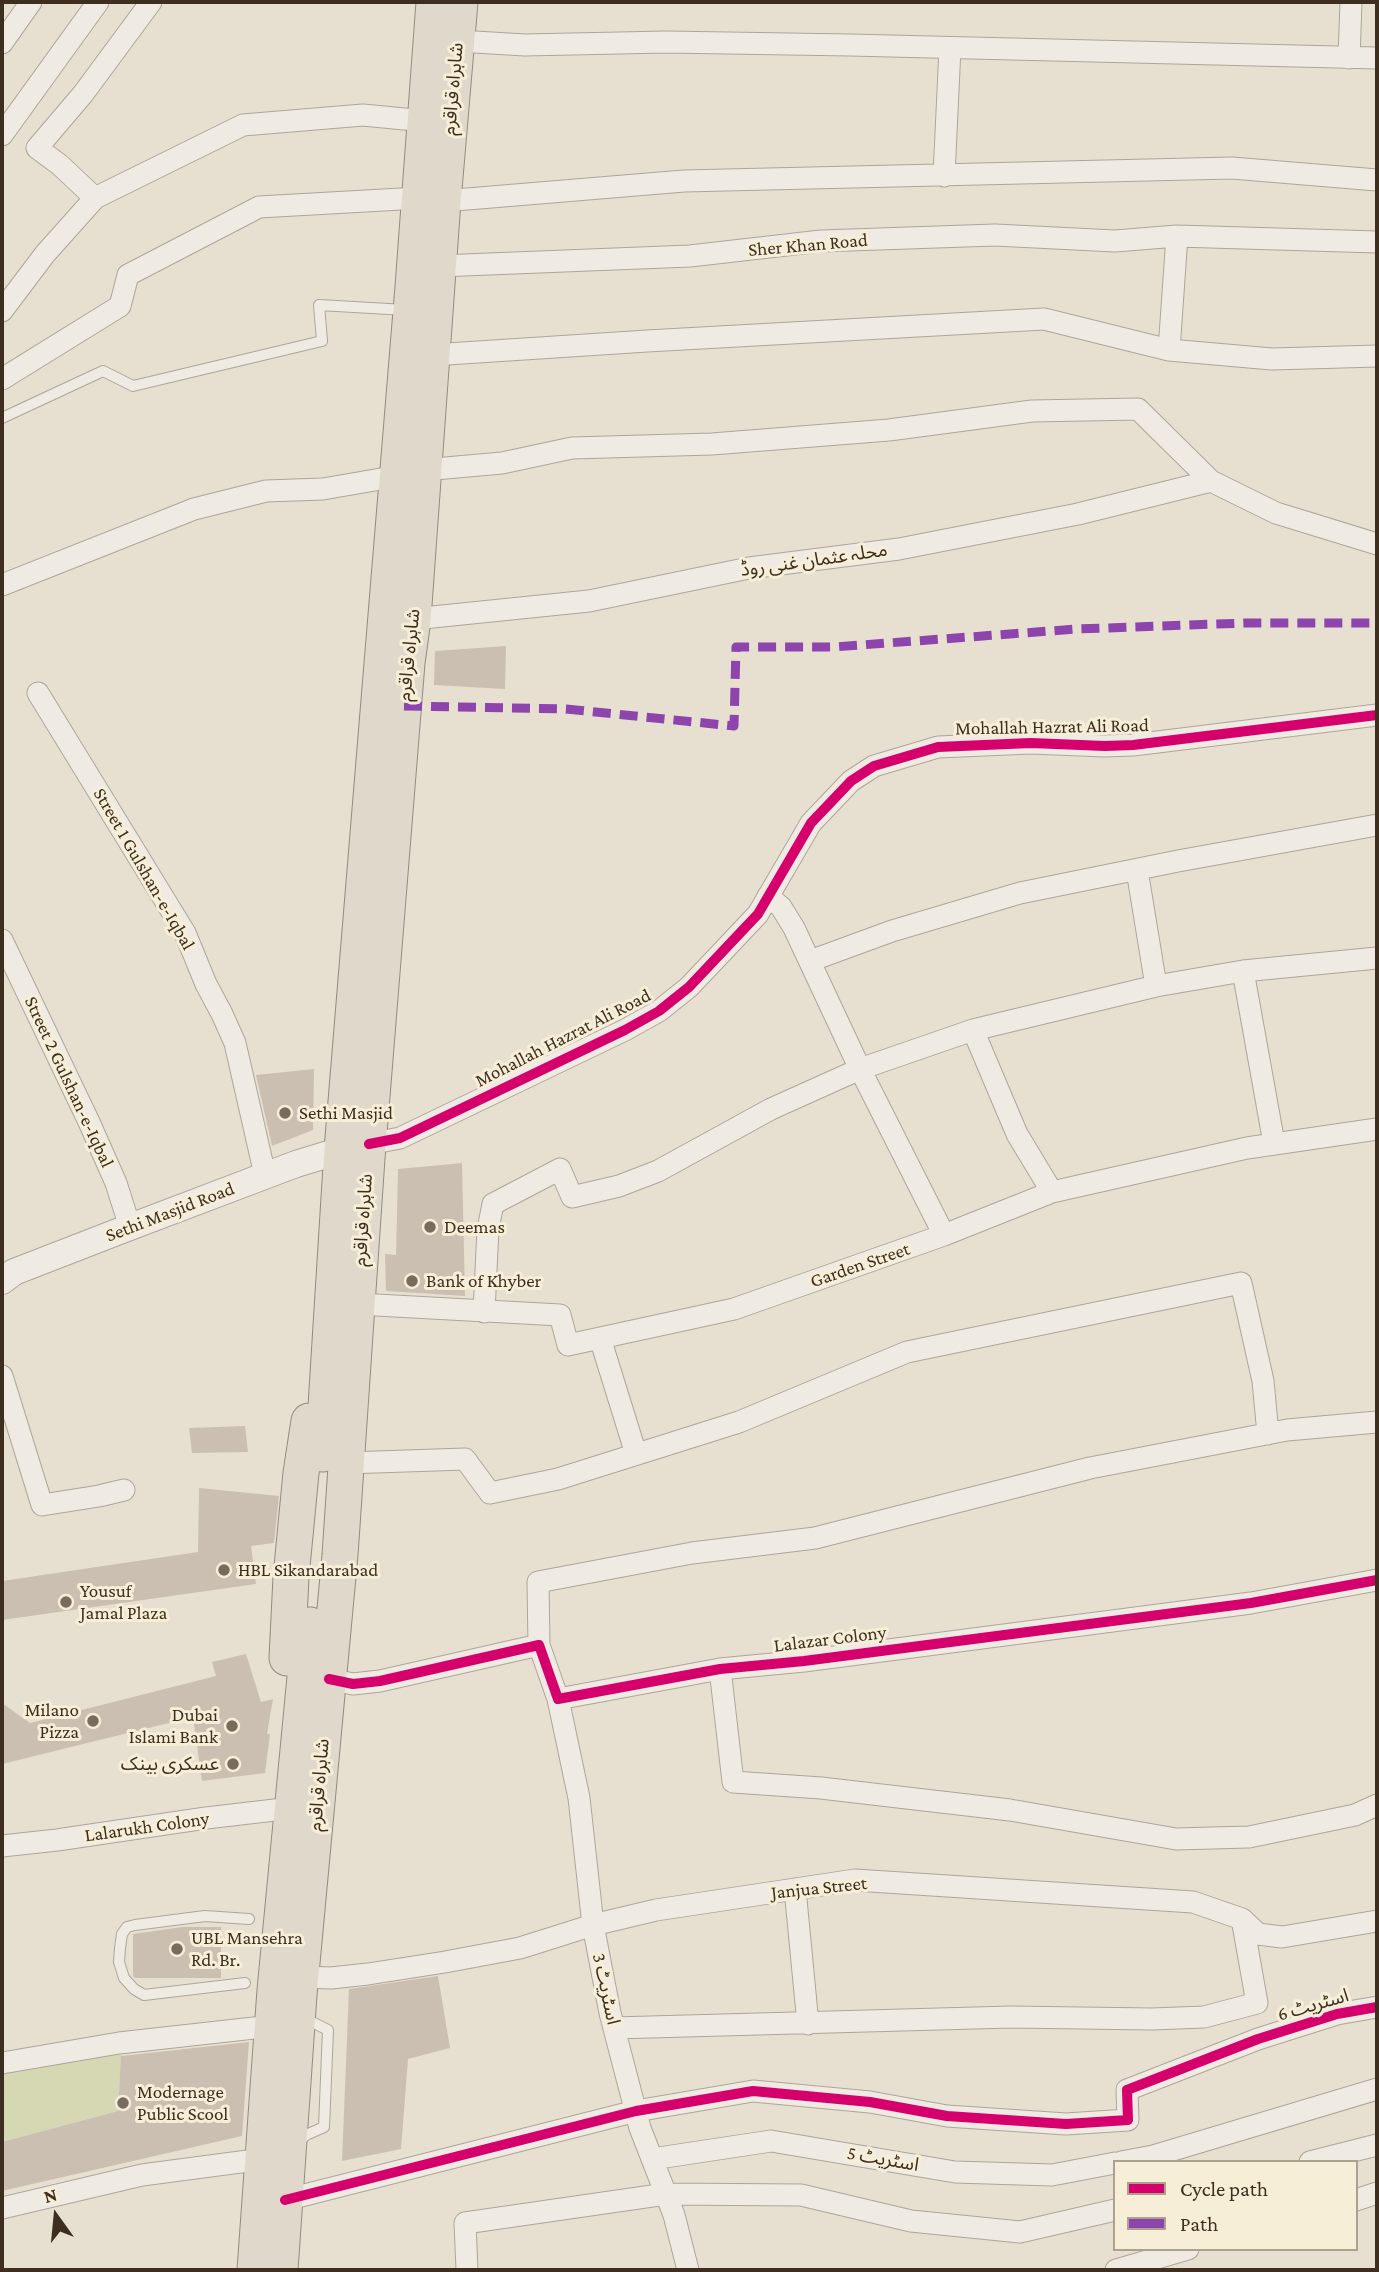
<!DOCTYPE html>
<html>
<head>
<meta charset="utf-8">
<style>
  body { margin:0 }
  #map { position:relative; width:1379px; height:2272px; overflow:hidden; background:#e7e0d1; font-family:"Crimson Pro",serif }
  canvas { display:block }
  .frame { position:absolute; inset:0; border:4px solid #3d2e20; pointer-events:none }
  .legend { position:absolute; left:1113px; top:2160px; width:245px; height:91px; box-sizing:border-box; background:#f7eed8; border:2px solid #ada18e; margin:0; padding:9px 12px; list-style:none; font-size:21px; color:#3d2e20 }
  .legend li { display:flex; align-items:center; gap:14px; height:35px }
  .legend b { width:35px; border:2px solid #ada18e }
  .north { position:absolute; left:21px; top:2181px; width:70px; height:70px; -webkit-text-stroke:5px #f7eed8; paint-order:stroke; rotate:345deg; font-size:19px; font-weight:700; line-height:28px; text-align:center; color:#3d2e20 }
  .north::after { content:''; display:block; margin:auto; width:24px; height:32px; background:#3d2e20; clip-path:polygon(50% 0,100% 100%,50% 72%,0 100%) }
</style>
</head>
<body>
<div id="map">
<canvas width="1379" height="2272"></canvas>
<div class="frame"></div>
<ul class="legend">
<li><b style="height:9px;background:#d6006c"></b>Cycle path</li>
<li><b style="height:9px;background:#8e44ad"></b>Path</li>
</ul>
<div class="north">N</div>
</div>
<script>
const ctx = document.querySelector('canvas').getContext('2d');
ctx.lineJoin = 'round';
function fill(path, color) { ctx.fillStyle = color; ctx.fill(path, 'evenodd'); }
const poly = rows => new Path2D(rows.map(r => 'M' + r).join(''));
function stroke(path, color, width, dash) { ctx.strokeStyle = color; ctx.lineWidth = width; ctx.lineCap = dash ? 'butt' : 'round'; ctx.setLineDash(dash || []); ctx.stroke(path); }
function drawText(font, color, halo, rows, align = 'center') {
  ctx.font = font + ' "Crimson Pro","Noto Sans Arabic",serif'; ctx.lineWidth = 6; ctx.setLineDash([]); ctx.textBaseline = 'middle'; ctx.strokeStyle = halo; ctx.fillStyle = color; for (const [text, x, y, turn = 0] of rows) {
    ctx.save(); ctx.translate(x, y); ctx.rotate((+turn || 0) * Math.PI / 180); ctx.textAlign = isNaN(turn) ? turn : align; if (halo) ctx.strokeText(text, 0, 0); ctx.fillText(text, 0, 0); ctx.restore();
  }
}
const green = poly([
  [122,2045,118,2111,2,2142,2,2070]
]);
const building = poly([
  [506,646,505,689,434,685,435,651],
  [314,1069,313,1130,272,1146,256,1075],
  [462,1163,465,1296,386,1291,385,1254,396,1255,398,1169],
  [245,1426,248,1452,192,1453,189,1428],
  [199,1488,279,1496,274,1543,251,1546,256,1584,2,1620,2,1581,198,1552],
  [246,1654,261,1702,273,1699,267,1734,270,1734,265,1773,202,1781,193,1717,2,1764,2,1703,30,1723,216,1676,212,1662],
  [183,1927,221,1927,221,1978,135,1978,133,1976,133,1934],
  [438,1976,450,2048,408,2059,401,2149,342,2161,349,1989],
  [249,2042,242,2136,2,2191,2,2142,118,2111,121,2056]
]);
const service = poly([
  [2,418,103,371,133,386,322,341,319,305,406,310],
  [245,1983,144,1995,134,1989,124,1978,119,1962,120,1948,122,1934,127,1927,135,1925,205,1916,249,1919],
  [296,2145,306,2135,324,2127,328,2030,312,2022,306,2014]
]);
const minor = poly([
  [458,41,525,45,666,42,850,45,1377,58],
  [2,43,31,2],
  [1349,58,1351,2],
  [2,135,98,2],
  [944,176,950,48],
  [95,198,243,125,363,115,425,121],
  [443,201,684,181,1232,168,1377,180],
  [1177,236,1169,350,1272,359,1377,356],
  [439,266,690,256,821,241,995,235,1115,241,1177,236,1377,242],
  [2,311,45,254,95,198,60,165,37,148,83,94,151,2],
  [432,355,647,341,1044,319,1169,350],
  [2,379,120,306,128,275,259,207,419,198],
  [423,470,502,463,572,448,712,444,889,430,1032,411,1138,409,1211,481,1276,513,1377,544],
  [2,585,194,509,266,491,323,489,398,476],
  [413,619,589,601,749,568,899,549,1078,514,1211,481],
  [38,693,185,933,206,984,222,1014,235,1043,265,1175],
  [1137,870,1156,986],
  [768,896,781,907,794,928,860,1069,944,1235],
  [2,940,89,1122,116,1183,130,1227],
  [810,961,892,931,1020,893,1178,861,1377,825],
  [1243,971,1274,1143],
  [973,1030,1017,1134,1052,1192],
  [369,1144,400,1138,625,1030,659,1011,689,987,758,914,811,823,851,781,874,766,938,747,1031,743,1105,746,1133,745,1377,715],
  [358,1304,560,1315,568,1345,734,1309,944,1235,1052,1192,1247,1148,1377,1129],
  [484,1312,488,1229,493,1204,560,1169,572,1197,619,1186,658,1171,771,1109,860,1069,973,1030,1156,986,1243,971,1377,958],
  [600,1338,636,1454],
  [2,1376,42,1505,99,1496,124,1490],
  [346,1463,465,1459,490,1493,558,1479,739,1422,907,1352,1241,1283,1263,1381,1268,1434],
  [539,1645,538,1582,692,1553,815,1538,1090,1468,1287,1430,1377,1422],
  [720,1669,733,1782,821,1788,1010,1810,1176,1839,1249,1837,1355,1815,1377,1805],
  [329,1679,353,1684,380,1681,539,1645,558,1699,720,1669,804,1661,1251,1603,1377,1580],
  [558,1699,579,1798,593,1925,610,2013,640,2128,674,2215,688,2270],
  [2,1846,57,1840,206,1818,292,1808],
  [795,1889,808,2024],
  [301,1977,331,1978,368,1974,445,1962,520,1948,593,1925,656,1910,855,1880,1193,1902,1242,1919,1258,1934,1282,1937,1377,1921],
  [614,2028,1011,2017,1152,2019,1204,2017,1257,2003,1242,1919],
  [2,2063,119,2043,272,2026],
  [652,2159,771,2141,955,2172,1052,2175,1115,2163],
  [1121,2162,1153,2156,1377,2089],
  [1310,2162,1377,2145],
  [285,2200,636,2111,753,2091,870,2102,947,2116,1066,2124,1128,2120,1127,2090,1258,2039,1337,2014,1377,2007],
  [1356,2200,1377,2193],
  [2,2208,142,2175,263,2159],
  [467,2270,465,2223,666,2194,801,2195,911,2221,1020,2232,1115,2210],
  [1116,2270,1188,2249]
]);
const tertiary = poly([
  [2,1281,14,1272,130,1227,296,1164,342,1150]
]);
const trunk = poly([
  [323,1454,342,1150,413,287,434,2],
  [287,1658,291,1577,301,1473,309,1421],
  [255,2270,275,1990,310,1625],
  [280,2270,299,1995,340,1555,367,1158,407,663,413,619,443,201,460,2]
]);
const quiet = poly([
  [404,706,566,709,734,726,736,647,834,647,1077,629,1245,623,1377,623]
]);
const cycleway = poly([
  [369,1144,400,1138,625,1030,659,1011,689,987,758,914,811,823,851,781,874,766,938,747,1031,743,1105,746,1133,745,1377,715],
  [329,1679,353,1684,380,1681,539,1645,558,1699,720,1669,804,1661,1251,1603,1377,1580],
  [285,2200,636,2111,753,2091,870,2102,947,2116,1066,2124,1128,2120,1127,2090,1258,2039,1337,2014,1377,2007]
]);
const markers = [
  [285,1113,7,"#786c5e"],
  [430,1227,7,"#786c5e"],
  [412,1281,7,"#786c5e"],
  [224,1570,7,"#786c5e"],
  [66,1602,7,"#786c5e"],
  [93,1721,7,"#786c5e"],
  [232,1726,7,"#786c5e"],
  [233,1764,7,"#786c5e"],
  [177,1949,7,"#786c5e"],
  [123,2103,7,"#786c5e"]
];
const streetNames = [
  ["شاہراہ قراقرم",453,89,-85],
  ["Sher Khan Road",808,245,-5],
  ["محلہ عثمان غنی روڈ",814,560,-8],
  ["شاہراہ قراقرم",409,655,-84],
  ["Mohallah Hazrat Ali Road",1052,727,-1],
  ["Street 1 Gulshan-e-Iqbal",144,869,60],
  ["Mohallah Hazrat Ali Road",563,1038,-27],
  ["Street 2 Gulshan-e-Iqbal",69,1082,65],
  ["Sethi Masjid Road",170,1212,-21],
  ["شاہراہ قراقرم",363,1220,-86],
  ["Garden Street",860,1265,-19],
  ["Lalazar Colony",830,1639,-7],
  ["شاہراہ قراقرم",319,1785,-85],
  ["Lalarukh Colony",147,1827,-8],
  ["Janjua Street",819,1888,-6],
  ["اسٹریٹ 3",606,1989,78],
  ["اسٹریٹ 6",1313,2005,-16],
  ["اسٹریٹ 5",883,2159,10]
];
const poiNames = [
  ["Sethi Masjid",299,1113],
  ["Deemas",444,1227],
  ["Bank of Khyber",426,1281],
  ["HBL Sikandarabad",238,1570],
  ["Yousuf",80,1591],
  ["Jamal Plaza",80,1613],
  ["Milano",79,1710,"right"],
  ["Pizza",79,1732,"right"],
  ["Dubai",218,1715,"right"],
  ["Islami Bank",218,1737,"right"],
  ["عسکری بینک",219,1764,"right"],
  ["UBL Mansehra",191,1938],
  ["Rd. Br.",191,1960],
  ["Modernage",137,2092],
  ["Public Scool",137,2114]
];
fill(green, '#d6d7b3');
fill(building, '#cbbfb2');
stroke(service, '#ada599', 12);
stroke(minor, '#ada599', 23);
stroke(tertiary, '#ada599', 28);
stroke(trunk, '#928b80', 37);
stroke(service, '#efebe3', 10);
stroke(minor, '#efebe3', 21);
stroke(tertiary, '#efebe3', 26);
stroke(trunk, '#e0d9cb', 35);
stroke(quiet, '#8e44ad', 9, [18, 9]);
stroke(cycleway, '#d6006c', 10);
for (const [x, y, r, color] of markers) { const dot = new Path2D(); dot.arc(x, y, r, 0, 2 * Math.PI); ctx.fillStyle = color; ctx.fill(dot); stroke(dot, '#f7eed8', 2.5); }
drawText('19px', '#3d2e20', '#f7eed8', streetNames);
drawText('19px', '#3d2e20', '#f7eed8', poiNames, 'left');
</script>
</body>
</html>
